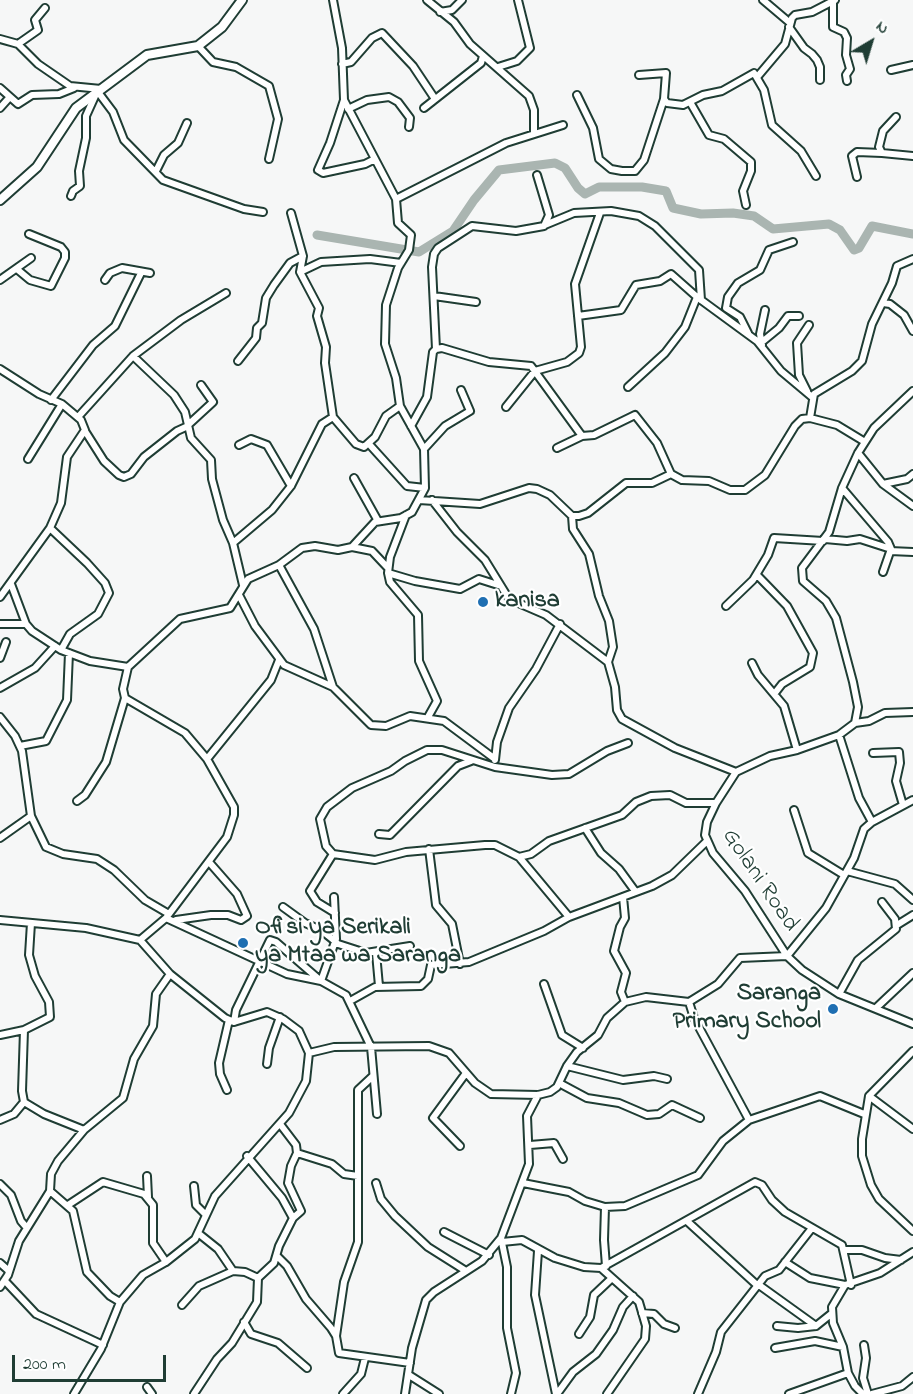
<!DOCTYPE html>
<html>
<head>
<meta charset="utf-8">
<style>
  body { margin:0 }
  #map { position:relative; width:913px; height:1394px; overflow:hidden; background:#f6f7f7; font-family:"Indie Flower",sans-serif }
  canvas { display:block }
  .north { position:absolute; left:841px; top:12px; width:60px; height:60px; -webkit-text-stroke:4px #fff; paint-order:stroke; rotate:38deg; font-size:16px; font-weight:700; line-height:24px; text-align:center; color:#1f3d34 }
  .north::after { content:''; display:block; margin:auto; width:21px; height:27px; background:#1f3d34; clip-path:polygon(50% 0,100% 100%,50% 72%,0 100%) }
  .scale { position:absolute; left:12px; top:1355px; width:154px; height:27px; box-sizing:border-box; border:3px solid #1f3d34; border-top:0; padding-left:8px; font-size:18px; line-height:21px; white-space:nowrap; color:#1f3d34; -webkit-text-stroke:4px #fff; paint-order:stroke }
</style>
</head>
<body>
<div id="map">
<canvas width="913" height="1394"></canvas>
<div class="north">N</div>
<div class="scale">200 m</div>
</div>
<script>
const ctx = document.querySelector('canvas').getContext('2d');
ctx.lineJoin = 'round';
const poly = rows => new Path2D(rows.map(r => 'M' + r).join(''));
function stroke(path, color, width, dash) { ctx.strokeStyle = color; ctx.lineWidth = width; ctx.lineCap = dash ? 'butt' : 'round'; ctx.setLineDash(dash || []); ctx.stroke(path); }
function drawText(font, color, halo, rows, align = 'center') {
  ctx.font = font + ' "Indie Flower",sans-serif'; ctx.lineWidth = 4.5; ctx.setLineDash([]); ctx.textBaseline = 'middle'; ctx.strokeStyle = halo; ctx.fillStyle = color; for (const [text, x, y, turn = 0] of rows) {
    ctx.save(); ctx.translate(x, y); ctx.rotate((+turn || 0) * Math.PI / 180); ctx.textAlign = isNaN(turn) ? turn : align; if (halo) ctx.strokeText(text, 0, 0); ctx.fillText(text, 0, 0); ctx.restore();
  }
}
const river = poly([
  [317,235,419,252,453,231,474,200,499,170,555,163,565,168,578,188,585,194,599,187,642,187,666,191,673,208,701,214,733,213,754,216,773,229,829,224,840,230,854,250,859,248,872,226,913,234]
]);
const minor = poly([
  [427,0,454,22,470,44,529,96,534,110,534,133],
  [763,0,789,22],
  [833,2,833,27,844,32,847,38,846,55,850,69,846,75,847,81],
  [440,12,452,10,462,0],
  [789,27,804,48,812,54,817,60,820,67,820,80],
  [0,39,18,44,38,64,70,86,101,89],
  [18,44,38,30,35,20,45,8],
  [198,46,213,62,236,67,269,86,278,119,269,159],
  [342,64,351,62,372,38,382,33,413,66,435,99],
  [498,67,517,61,530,48,518,0],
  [891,70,913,65],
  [639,75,666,73,664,99,667,103,683,105,703,95,722,91,754,73,764,90,772,125,801,151,816,176],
  [758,76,785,44,792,18,795,15,812,12,835,0],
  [0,88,18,104,32,95,59,94,74,88],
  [98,92,113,112,124,140,163,180,244,209,263,212],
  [577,95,593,128,599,159,611,169,622,171,635,171,644,160,664,99],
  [344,100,330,143,318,170,323,173,365,164,375,159],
  [690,102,709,135,724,139,751,162,751,171,743,191,746,205],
  [0,108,9,98],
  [424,108,481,63,483,56],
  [348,109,367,100,389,97,398,102,410,118,409,127],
  [896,117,883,131,879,147,882,153,913,156],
  [156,171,164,155,178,143,187,123],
  [857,177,852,156,857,152,882,153],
  [71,196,73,191,80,186,79,171,86,138,86,116,96,94],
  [396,199,506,143,563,125],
  [291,213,303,256,300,272,319,308,317,316,326,347,325,363,333,417],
  [545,225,574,213,611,211,639,216,655,226,699,270,701,300],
  [18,270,30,280,51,286,65,258,65,252,61,247,29,234],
  [300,272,321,262,370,259,401,263],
  [0,280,31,258],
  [105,280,110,273,122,268,150,273],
  [434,296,476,302],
  [883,303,890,304,904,315,913,331],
  [578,316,621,310,636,285,660,281,671,274,697,297,757,341,781,371,812,397],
  [748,333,740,317,726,308,728,297,738,283,760,270,769,250,793,242],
  [762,342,779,328,788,316,799,316],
  [762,345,760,334,765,310],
  [436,349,432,267,434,254,438,248,472,226,516,231,544,226,549,215,537,175],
  [133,356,174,395,185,412,191,438,211,460,212,479,223,520,233,543,243,585],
  [238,361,256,338,257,328,262,323,266,298,274,285,290,263,303,256],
  [0,369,39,394,62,404,81,420,85,430,67,457,61,503,50,528,0,597],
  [628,387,665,353,685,327,697,297],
  [807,391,799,375,797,343,809,325],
  [913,391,874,428,858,453,842,488,829,532,802,568,803,581,826,601,836,618,853,682,858,707,855,723,839,735,797,750,770,756,736,772,716,803,707,822,705,835,713,853,745,891,787,956,802,970,839,994,913,1024],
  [51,400,93,345,115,326,141,273],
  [506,407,535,371,567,362,579,353,581,347,575,284,600,213],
  [78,417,133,356,181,320,226,293],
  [810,418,814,394,852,371,862,361,872,324,892,283,897,266,913,259],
  [188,425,213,402,201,385],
  [411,426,427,397,433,352,436,349,442,348,489,362,531,366,582,436,594,435,635,415,657,443,671,474],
  [85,431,104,461,119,475,124,477,131,474,144,457,177,431,188,426],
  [369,444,407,486,425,488],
  [239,445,251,439,267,445,291,486],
  [557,448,582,436],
  [424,449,445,426,470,411,461,390],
  [858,453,883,484,913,506],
  [28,459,62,404],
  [354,478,378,521],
  [883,484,907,479,913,474],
  [842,488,888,542,891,549,883,572],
  [419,500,480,504,529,488,537,489,550,495,572,516,579,516,588,513,626,483,652,483,671,474,682,480,709,481,730,490,745,490,765,475,795,426,802,419,810,418,837,425,865,442],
  [432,500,457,532,485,560,509,599,546,615,608,662,615,687,617,710,622,719,675,748,736,772],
  [406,515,390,557,388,573,390,582,418,615,419,661,437,701,428,717],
  [572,516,573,529,589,554,599,596,609,621,613,647,608,662],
  [50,528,87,563,105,583,109,593,98,614,70,634,61,650],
  [825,539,847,541,860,539,891,549],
  [233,543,272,510,291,486,322,424,333,417,356,444,364,447,375,437,386,416,400,406],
  [352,547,372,551,388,568],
  [890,551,913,552],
  [279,565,314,629,333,687],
  [388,573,415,581,460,589,479,579,501,586],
  [757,575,787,606,813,653,810,667,782,684,775,693],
  [11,584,26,624,32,631,61,650,90,661,128,667],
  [239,595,255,626,284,665,333,687,371,725,386,726,410,716,444,721,495,759],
  [726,606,753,580,768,555,774,538,823,541],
  [0,624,26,624],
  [0,658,6,642],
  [752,663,758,675,784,706,797,750],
  [0,688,35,668,55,646],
  [0,717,15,736,22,751,31,816,46,847,63,854,97,859,114,870,145,900,169,914],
  [855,723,869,721,885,713,913,712],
  [839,735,859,798,872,822],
  [628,743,607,751,569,774,552,775,495,767,442,750,427,750,405,761,391,771,352,788,327,807,320,819,326,846,333,854,375,860,406,852,485,845,495,845,519,857,531,854,549,841,622,815,636,802,651,796,670,795,686,803,716,803],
  [20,746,46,741,67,700,69,653],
  [873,753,899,752,900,763,896,781,903,805],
  [207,759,271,680,279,660],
  [495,760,497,742,509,708,536,669,560,624],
  [77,801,85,795,106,762,125,698],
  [794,810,808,853,844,875],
  [585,828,601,853,619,869,635,891],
  [379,834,390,835,458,766,471,761],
  [0,838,31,816],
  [429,849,436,905,452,924,460,964],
  [333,854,310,891,317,902,335,913],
  [519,857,569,917],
  [847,871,895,884,913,900],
  [623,897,625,918,620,927,614,951,626,973,621,992,625,1002],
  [283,907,305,923,321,930,336,942],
  [166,918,287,974,321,981,346,995,371,1047,377,1114],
  [0,920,86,928,140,940,166,918,227,837,234,815,234,807,207,759,185,733,125,698,123,689,128,667,180,619,230,608,248,579,279,565,302,548,315,546,338,550,352,547,375,522,401,518,412,512,425,488,424,449,400,406,396,378,385,344,386,305,398,268,409,250,411,235,398,223,396,199,344,100,342,48,333,0],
  [176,920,211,915,228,915,241,920,247,916,237,894,209,862],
  [897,925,913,915],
  [335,943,366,953,410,946],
  [376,953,379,986],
  [544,984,562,1035,583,1048],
  [839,994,858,960,896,929,895,919,882,902],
  [350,1001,375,987,421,986,428,979,431,965,469,962,544,931,569,917,652,886,672,875,706,842],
  [689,1002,694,1018,749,1120],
  [876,1008,913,973],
  [234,1022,236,1010,270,940,276,942,321,981,336,939,334,897],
  [24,1030,22,1091,24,1102,44,1114,84,1130],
  [0,1035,24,1030,50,1017,49,1002,35,976,29,955,31,923],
  [913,1051,869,1096,862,1139,862,1156,871,1185,879,1199,913,1231],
  [309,1053,334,1047,429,1046,449,1053,475,1083,491,1094,538,1095,550,1092,557,1087,567,1066,577,1052,598,1035,607,1018,625,1002,646,997,689,1002,718,984,740,958,787,956,826,908,854,858,864,829,872,822,913,800],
  [267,1064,269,1048,280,1017],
  [567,1066,623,1080,654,1076,667,1079],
  [559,1083,587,1098,619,1103,647,1115,659,1114,672,1105,700,1118],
  [227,1090,220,1074,219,1063,229,1020],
  [869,1096,913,1129],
  [0,1120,14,1114,24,1102],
  [280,1124,296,1145,297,1153,291,1166,288,1183,301,1211,293,1218],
  [530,1145,554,1143,563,1159],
  [460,1146,433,1118,466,1073],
  [297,1153,332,1164,344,1174,358,1176],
  [147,1176,148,1197],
  [376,1183,381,1199,395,1216,428,1247,466,1271],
  [523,1183,569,1192,585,1201,605,1207,625,1206,698,1175,723,1141,749,1120,820,1096,864,1114],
  [0,1184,11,1195,21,1221,27,1228],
  [194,1186,196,1205,205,1214],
  [50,1191,73,1211,87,1272,110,1296,120,1302],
  [68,1205,103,1182,144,1194,153,1205,153,1243,166,1262],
  [605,1207,604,1240,606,1266],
  [688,1222,758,1286],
  [444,1232,489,1255],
  [198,1233,218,1249,233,1271],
  [501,1238,507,1267,507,1328,516,1373,511,1394],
  [502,1242,522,1240,555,1258,584,1267,601,1268,755,1182,762,1185,772,1200,785,1212,842,1245,851,1285],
  [845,1250,862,1250,885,1258,901,1260],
  [538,1251,535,1295,556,1394],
  [277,1256,287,1266,306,1299,331,1328,336,1336,339,1353,410,1363],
  [785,1262,810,1278,845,1285],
  [0,1263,9,1271],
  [601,1268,639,1302,646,1326,645,1339,607,1394],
  [5,1281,36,1314,103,1345],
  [759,1285,816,1326],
  [0,1287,8,1275,19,1241,50,1191,51,1174,58,1161,84,1130,123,1098,134,1059,153,1026,156,994,170,974],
  [182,1305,199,1286,233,1271,245,1272,258,1278],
  [642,1313,654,1314,664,1324,675,1328],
  [244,1322,251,1334,278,1343,307,1368],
  [777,1326,798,1328,816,1326,831,1314],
  [579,1334,590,1317,594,1295,612,1278],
  [336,1336,344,1282,358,1242,358,1090,373,1076],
  [864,1345,866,1358,863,1378,868,1394],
  [775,1348,815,1341,843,1347],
  [409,1375,439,1394],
  [147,1387,152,1394],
  [74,1394,101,1349,120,1302,143,1275,166,1262,195,1239,215,1196,289,1113,306,1081,309,1053,299,1031,283,1019,267,1012,234,1022,225,1018,170,974,140,940],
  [194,1394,217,1359,232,1343,257,1302,258,1278,274,1263,279,1246,293,1218,282,1198,247,1156],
  [343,1394,361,1374,365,1358],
  [405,1394,412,1348,426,1300,434,1292,482,1261,501,1238,529,1164,527,1116,538,1095],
  [557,1394,573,1372,596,1354,613,1330,623,1307,633,1296],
  [698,1394,716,1352,721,1332,765,1276,779,1270,812,1228],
  [789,1394,848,1373],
  [863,1394,855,1386,848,1373,843,1347,833,1323,832,1307,845,1285,880,1273,913,1252],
  [872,1394,902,1386,913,1377]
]);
const tertiary = poly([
  [0,200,37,167,76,108,147,55,198,46,222,27,242,0]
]);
const markers = [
  [483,602,6,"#1f6fb2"],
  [243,943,6,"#1f6fb2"],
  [833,1009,6,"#1f6fb2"]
];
const poiNames = [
  ["kanisa",495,602],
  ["Ofisi ya Serikali",255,929],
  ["ya Mtaa wa Saranga",255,957],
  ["Saranga",821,995,"right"],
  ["Primary School",821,1023,"right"]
];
const streetNames = [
  ["Golani Road",759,881,56]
];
stroke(river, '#aab5b1', 9);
stroke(minor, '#1f3d34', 10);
stroke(tertiary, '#1f3d34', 12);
stroke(minor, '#fff', 6);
stroke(tertiary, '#fff', 8);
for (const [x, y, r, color] of markers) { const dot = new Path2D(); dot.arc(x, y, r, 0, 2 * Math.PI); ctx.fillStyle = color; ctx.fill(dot); stroke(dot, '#fff', 2); }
drawText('bold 24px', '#1f3d34', '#fff', poiNames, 'left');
drawText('24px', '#1f3d34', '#fff', streetNames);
</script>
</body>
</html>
